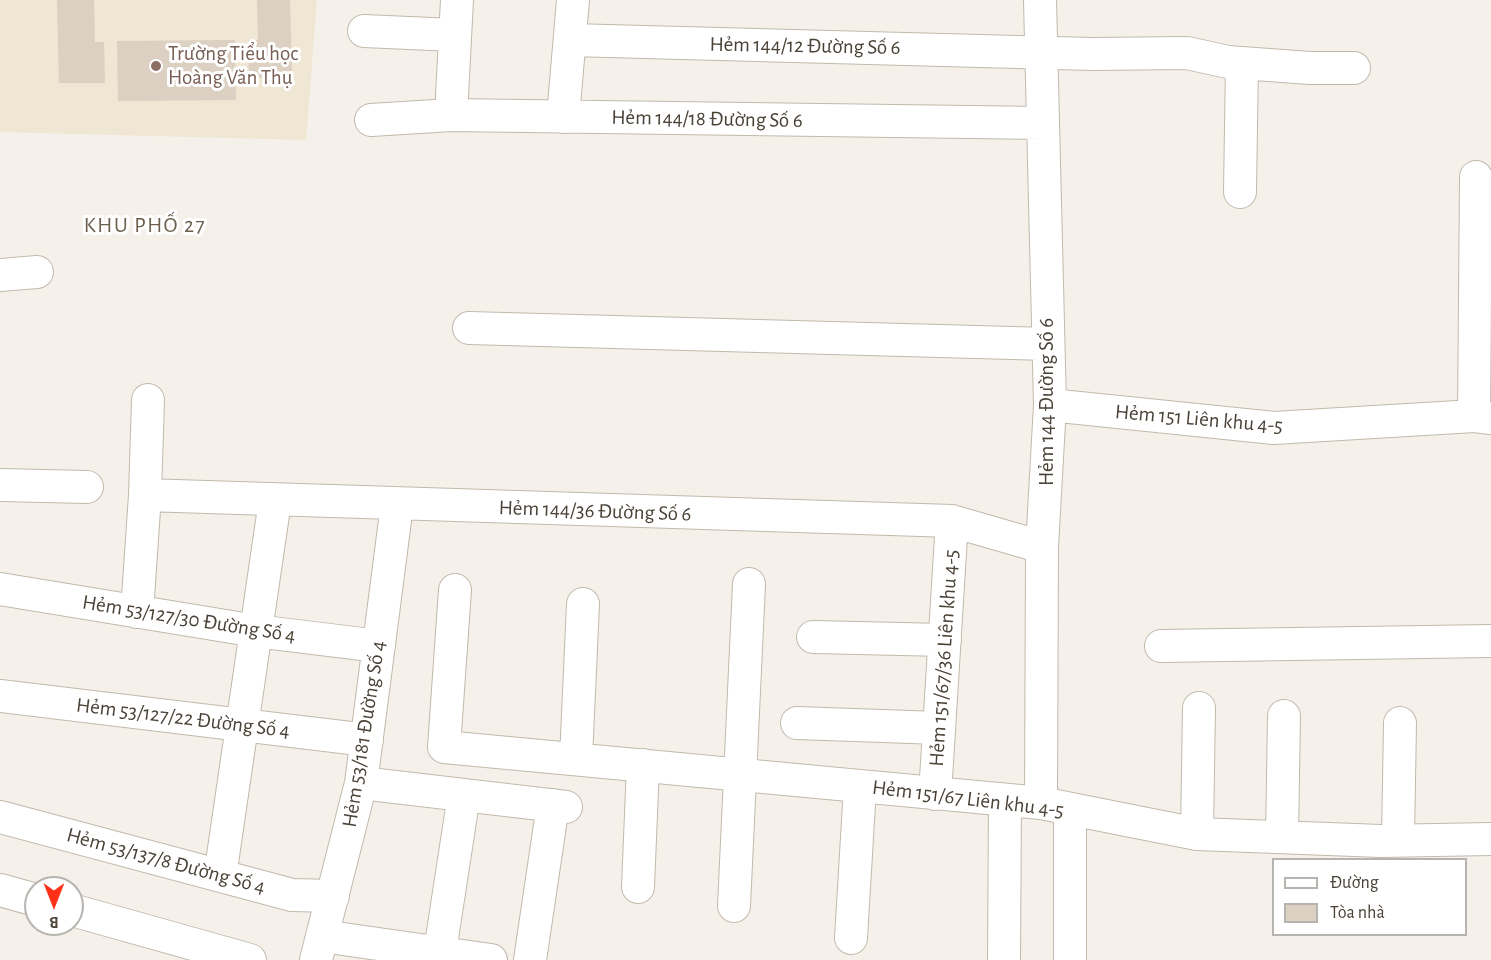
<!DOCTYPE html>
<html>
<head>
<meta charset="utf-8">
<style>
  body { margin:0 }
  #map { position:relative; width:1491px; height:960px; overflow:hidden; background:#f5f1ea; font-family:"Alegreya Sans",sans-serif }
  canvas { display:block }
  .legend { position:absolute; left:1272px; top:858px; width:195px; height:78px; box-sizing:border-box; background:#fff; border:2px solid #b7b3af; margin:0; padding:8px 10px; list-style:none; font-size:18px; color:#4a4237 }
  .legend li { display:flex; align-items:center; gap:12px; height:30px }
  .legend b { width:30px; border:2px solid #b7b3af }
  .north { position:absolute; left:24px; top:876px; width:60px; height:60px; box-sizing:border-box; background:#fff; border:2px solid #b7b3af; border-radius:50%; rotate:180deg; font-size:16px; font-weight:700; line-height:24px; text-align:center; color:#4a4237 }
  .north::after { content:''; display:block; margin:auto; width:21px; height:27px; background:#ff3017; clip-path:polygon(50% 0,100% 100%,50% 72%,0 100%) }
</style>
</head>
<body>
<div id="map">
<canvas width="1491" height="960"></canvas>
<ul class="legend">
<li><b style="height:8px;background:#fff"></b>Đường</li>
<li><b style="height:16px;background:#dbd0c1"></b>Tòa nhà</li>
</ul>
<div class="north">B</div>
</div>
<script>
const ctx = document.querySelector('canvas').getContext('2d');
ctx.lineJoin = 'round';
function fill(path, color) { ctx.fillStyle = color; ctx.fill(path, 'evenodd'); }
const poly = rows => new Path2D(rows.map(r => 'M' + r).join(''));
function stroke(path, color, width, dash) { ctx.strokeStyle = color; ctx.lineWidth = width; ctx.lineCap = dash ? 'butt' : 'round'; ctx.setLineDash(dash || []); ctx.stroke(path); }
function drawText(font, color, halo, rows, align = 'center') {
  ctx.font = font + ' "Alegreya Sans",sans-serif'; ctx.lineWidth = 6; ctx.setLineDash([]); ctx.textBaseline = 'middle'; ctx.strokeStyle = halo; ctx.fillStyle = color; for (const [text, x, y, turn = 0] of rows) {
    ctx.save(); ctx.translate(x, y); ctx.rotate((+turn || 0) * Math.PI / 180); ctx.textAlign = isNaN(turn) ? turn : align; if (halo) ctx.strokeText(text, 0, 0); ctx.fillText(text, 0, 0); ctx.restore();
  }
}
const education = poly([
  [0,0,317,0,306,140,0,132]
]);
const building = poly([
  [57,0,94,0,95,42,104,42,105,83,59,83],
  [257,0,290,0,292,77,249,78,248,40,258,40],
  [235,40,236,100,118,101,117,41]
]);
const minor = poly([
  [1040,0,1050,405,1042,547,1041,803],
  [364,31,454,35],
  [570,40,1092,54,1187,53,1228,62,1310,68,1354,68],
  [451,115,457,0],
  [563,117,573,0],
  [371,120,451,115,1043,123],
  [1240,192,1242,63],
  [0,275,37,272],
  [469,328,1048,344],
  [1050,405,1274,428,1474,416,1491,418],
  [1474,416,1476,177],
  [0,485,87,487],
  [145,495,952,521,1042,547],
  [0,589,256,631,379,646],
  [455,590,444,747,1041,803,1197,834,1381,841,1491,839],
  [137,612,145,495,148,400],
  [813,637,945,640],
  [1161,646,1491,641],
  [0,696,367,740],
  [797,723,939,728],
  [576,758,583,604],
  [361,783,566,807],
  [935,794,952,521],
  [1070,811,1070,960],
  [0,817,292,895,333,896],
  [1197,834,1199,708],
  [1282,836,1284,716],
  [1398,840,1400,723],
  [220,876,275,501],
  [638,887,643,765],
  [0,890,36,900],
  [734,906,749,584],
  [72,910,250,960],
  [322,936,491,960],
  [851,938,860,787],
  [440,951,464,795],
  [316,960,361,783,397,505],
  [530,960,553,805],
  [1004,960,1005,801]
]);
const markers = [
  [156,66,6,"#8d6e63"]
];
const streetNames = [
  ["Hẻm 144/12 Đường Số 6",805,46,1],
  ["Hẻm 144/18 Đường Số 6",707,119,1],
  ["Hẻm 144 Đường Số 6",1047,402,-90],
  ["Hẻm 151 Liên khu 4-5",1199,419,5],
  ["Hẻm 144/36 Đường Số 6",595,511,2],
  ["Hẻm 53/127/30 Đường Số 4",189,619,9],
  ["Hẻm 151/67/36 Liên khu 4-5",944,658,-86],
  ["Hẻm 53/127/22 Đường Số 4",183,718,7],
  ["Hẻm 53/181 Đường Số 4",364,734,-81],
  ["Hẻm 151/67 Liên khu 4-5",968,799,7],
  ["Hẻm 53/137/8 Đường Số 4",166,861,15]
];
const educationNames = [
  ["Trường Tiểu học",168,54],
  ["Hoàng Văn Thụ",168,78]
];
const neighbourhoodNames = [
  ["KHU PHỐ 27",145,225]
];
fill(education, '#efe6d3');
fill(building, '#dbd0c1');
stroke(minor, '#c2b9ac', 34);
stroke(minor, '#fff', 32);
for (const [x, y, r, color] of markers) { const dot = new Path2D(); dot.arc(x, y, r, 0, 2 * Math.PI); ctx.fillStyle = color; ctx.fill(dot); stroke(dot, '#fff', 2); }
drawText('21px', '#4a4237', '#fff', streetNames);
drawText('21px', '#785e54', '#fff', educationNames, 'left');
ctx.letterSpacing = '1.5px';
drawText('22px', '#6d5f4e', '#fff', neighbourhoodNames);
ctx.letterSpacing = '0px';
</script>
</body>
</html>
